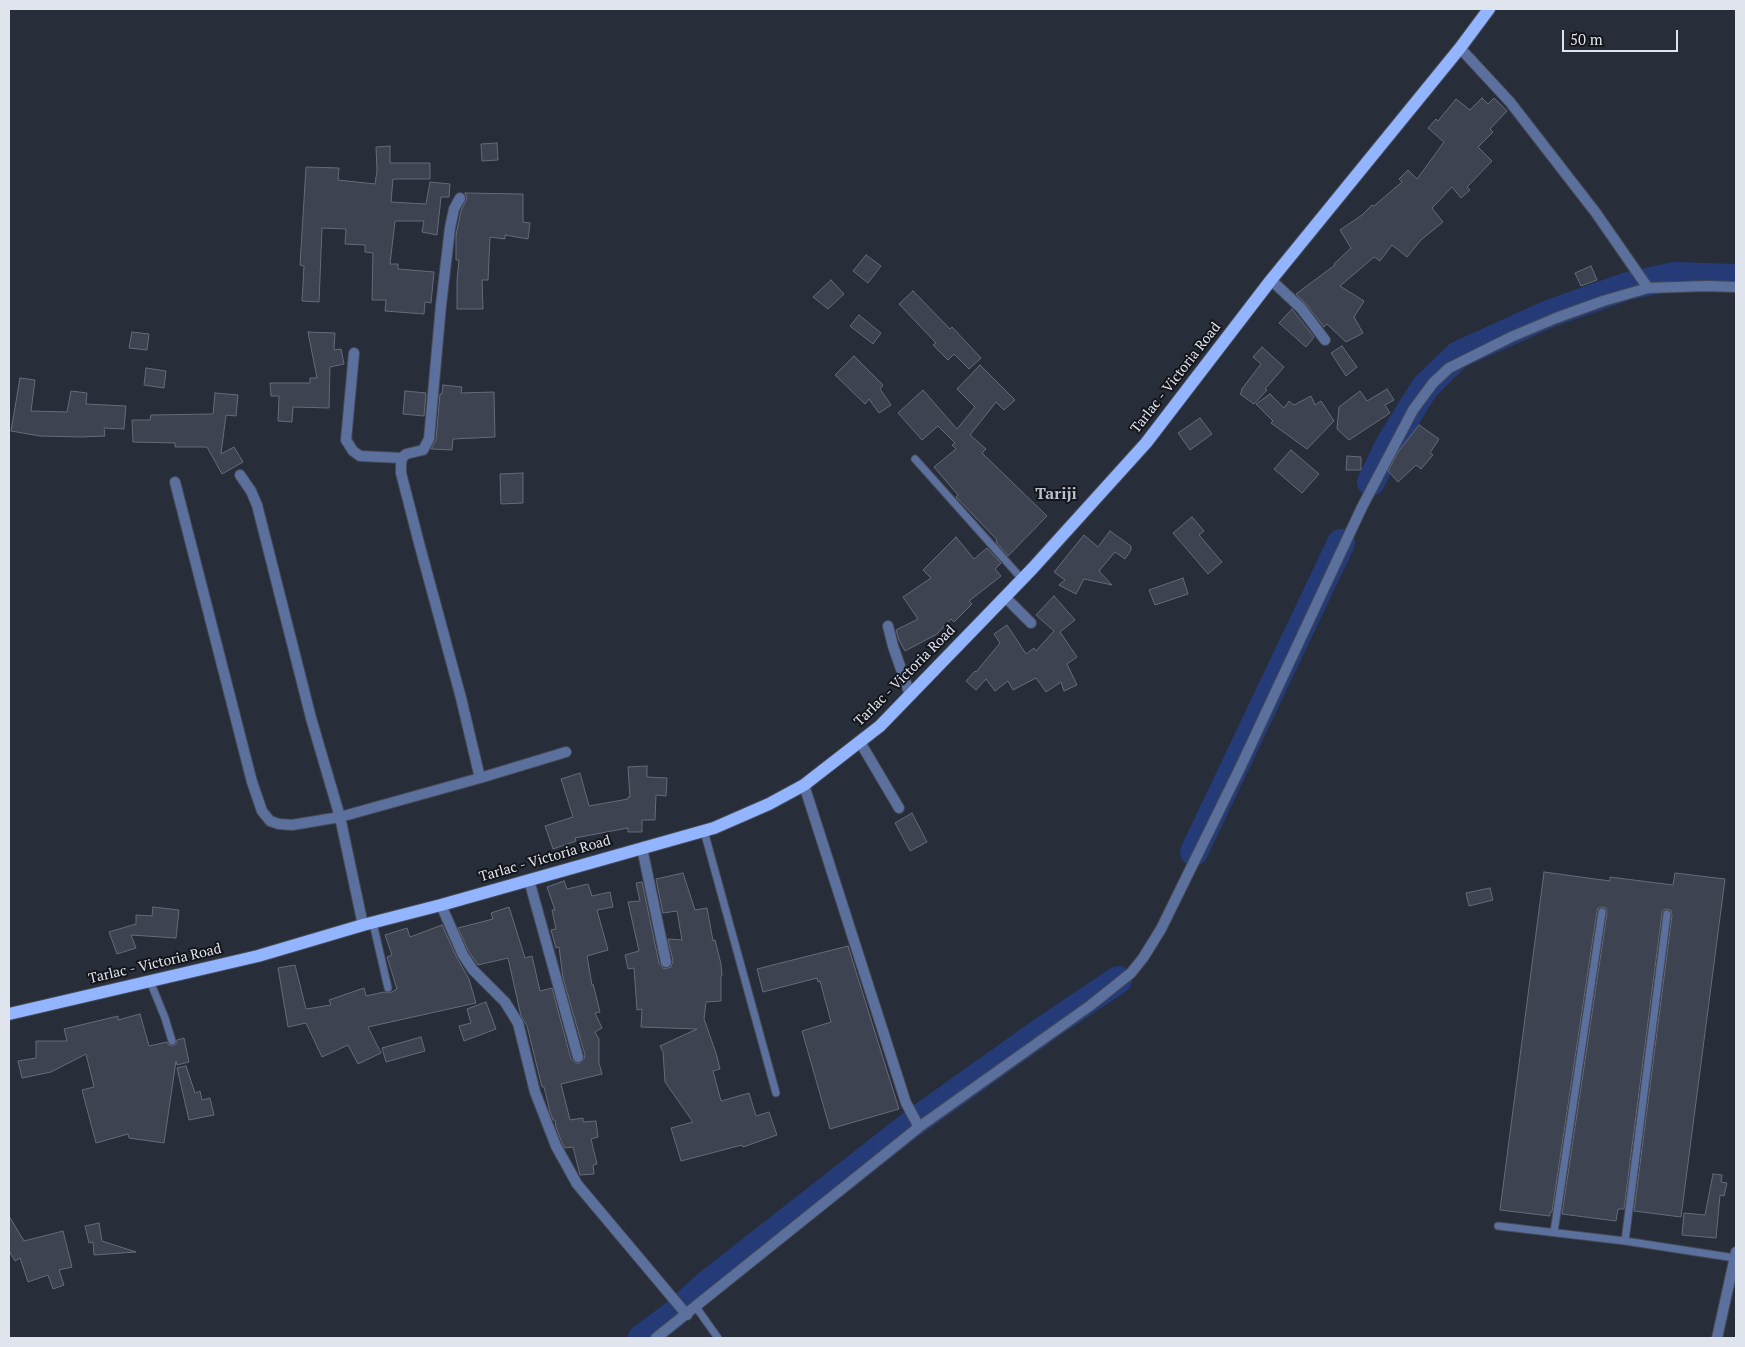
<!DOCTYPE html>
<html>
<head>
<meta charset="utf-8">
<style>
  body { margin:0 }
  #map { position:relative; width:1745px; height:1347px; overflow:hidden; background:#272d39; font-family:"PT Serif",serif }
  canvas { display:block }
  .frame { position:absolute; inset:0; border:10px solid #e0e4ed; pointer-events:none }
  .scale { position:absolute; left:1562px; top:30px; width:116px; height:22px; box-sizing:border-box; border:2px solid #e0e4ed; border-top:0; padding-left:6px; font-size:15px; line-height:18px; white-space:nowrap; color:#e0e4ed; -webkit-text-stroke:4px #13151b; paint-order:stroke }
</style>
</head>
<body>
<div id="map">
<canvas width="1745" height="1347"></canvas>
<div class="frame"></div>
<div class="scale">50 m</div>
</div>
<script>
const ctx = document.querySelector('canvas').getContext('2d');
ctx.lineJoin = 'round';
const poly = rows => new Path2D(rows.map(r => 'M' + r).join(''));
function stroke(path, color, width, dash) { ctx.strokeStyle = color; ctx.lineWidth = width; ctx.lineCap = dash ? 'butt' : 'round'; ctx.setLineDash(dash || []); ctx.stroke(path); }
function fill(path, color) { ctx.fillStyle = color; ctx.fill(path, 'evenodd'); }
function drawText(font, color, halo, rows, align = 'center') {
  ctx.font = font + ' "PT Serif",serif'; ctx.lineWidth = 4; ctx.setLineDash([]); ctx.textBaseline = 'middle'; ctx.strokeStyle = halo; ctx.fillStyle = color; for (const [text, x, y, turn = 0] of rows) {
    ctx.save(); ctx.translate(x, y); ctx.rotate((+turn || 0) * Math.PI / 180); ctx.textAlign = isNaN(turn) ? turn : align; if (halo) ctx.strokeText(text, 0, 0); ctx.fillText(text, 0, 0); ctx.restore();
  }
}
const river = poly([
  [1371,482,1389,445,1425,387,1458,355,1551,313,1628,286,1675,276,1736,278],
  [1194,852,1341,543],
  [642,1338,672,1316,705,1286,913,1123,1048,1027,1118,980]
]);
const building = poly([
  [1482,98,1488,104,1494,98,1507,111,1490,129,1493,132,1478,147,1492,161,1467,187,1470,190,1461,198,1452,187,1432,208,1443,222,1421,240,1407,257,1392,245,1380,261,1374,257,1340,286,1364,301,1354,317,1363,333,1346,342,1327,324,1324,327,1306,304,1296,294,1335,265,1334,264,1351,248,1340,230,1362,215,1372,205,1374,206,1402,182,1399,179,1408,170,1417,179,1444,142,1428,128,1436,119,1438,121,1456,99,1470,110,1482,98],
  [497,143,498,160,482,161,481,144,497,143],
  [390,146,390,163,430,163,430,179,393,179,391,202,426,204,430,182,450,184,449,197,441,197,437,235,422,232,424,221,395,221,390,264,398,264,398,269,434,272,431,303,425,302,424,314,385,311,386,300,372,300,373,253,365,252,365,245,345,244,346,229,322,228,319,302,302,301,304,266,300,265,306,167,339,168,338,180,375,184,377,171,376,147,390,146],
  [465,193,523,194,523,222,530,223,528,239,505,235,505,239,490,237,488,280,482,280,483,309,457,309,457,280,459,260,456,260,456,235,461,211,467,198,465,193],
  [866,255,881,266,868,283,853,271,866,255],
  [1591,266,1597,280,1581,286,1575,273,1591,266],
  [831,280,844,294,828,309,813,297,831,280],
  [913,291,950,329,952,327,981,358,969,369,954,354,948,360,933,345,936,343,899,304,913,291],
  [1292,309,1314,337,1306,347,1279,323,1292,309],
  [859,315,881,333,873,344,850,326,859,315],
  [132,332,149,334,147,350,129,348,132,332],
  [308,332,335,333,334,350,341,349,344,364,330,367,329,408,293,407,292,422,278,421,279,396,271,396,270,383,310,383,310,378,317,378,308,332],
  [1342,346,1357,367,1346,376,1331,353,1342,346],
  [1262,347,1284,367,1265,389,1267,390,1254,404,1240,394,1242,391,1241,390,1261,364,1253,357,1262,347],
  [854,356,883,385,880,389,891,405,879,413,869,399,865,404,835,375,854,356],
  [980,365,1015,400,1004,410,996,402,970,435,986,449,982,453,1047,516,1008,556,996,542,997,540,956,497,958,495,934,467,956,449,952,445,955,443,938,426,922,440,898,413,923,390,957,429,975,407,957,389,980,365],
  [146,368,166,371,164,388,144,385,146,368],
  [20,378,35,380,31,411,67,412,71,391,87,393,86,404,126,406,124,429,104,428,105,436,81,437,40,436,11,431,20,378],
  [443,385,462,387,461,393,494,392,495,437,453,439,452,450,431,449,436,440,440,394,442,394,443,385],
  [1387,389,1394,400,1385,405,1390,413,1349,440,1337,429,1339,407,1360,391,1367,401,1387,389],
  [405,391,426,393,424,416,403,414,405,391],
  [215,393,238,395,236,416,226,415,221,454,234,447,243,462,222,474,207,447,175,447,175,443,133,442,132,420,150,420,151,415,213,414,215,393],
  [1270,394,1284,408,1289,401,1294,405,1311,396,1315,405,1321,401,1334,421,1307,449,1271,423,1273,421,1256,404,1270,394],
  [1200,418,1212,434,1190,450,1178,433,1200,418],
  [1419,425,1439,439,1430,453,1433,455,1421,469,1416,465,1398,482,1388,471,1398,452,1419,425],
  [1291,450,1319,474,1302,493,1274,469,1291,450],
  [1347,456,1361,457,1361,470,1346,470,1347,456],
  [523,473,523,503,501,504,500,474,523,473],
  [1192,517,1204,531,1199,535,1222,562,1208,574,1173,533,1192,517],
  [1110,531,1131,546,1131,550,1125,559,1115,552,1099,571,1112,585,1084,579,1076,594,1059,585,1065,580,1054,572,1084,535,1098,547,1110,531],
  [956,537,974,559,987,548,1001,563,995,569,1001,576,969,601,972,604,954,622,951,619,937,634,905,651,899,640,896,630,918,619,903,597,931,578,923,570,956,537],
  [1183,578,1188,594,1155,605,1149,590,1183,578],
  [1054,596,1075,620,1060,632,1077,657,1067,664,1077,685,1064,691,1061,682,1046,692,1036,678,1013,690,1008,681,995,691,986,679,976,690,966,681,975,671,976,672,1000,643,994,634,1007,625,1026,654,1034,648,1036,651,1054,631,1036,615,1054,596],
  [647,766,647,777,667,778,666,796,656,795,655,820,642,820,642,832,628,832,628,828,575,838,576,841,553,849,545,826,573,817,561,779,580,773,589,806,628,799,628,797,630,797,628,767,647,766],
  [912,813,927,842,910,851,895,823,912,813],
  [1544,872,1610,881,1610,877,1673,885,1675,873,1725,879,1681,1217,1634,1211,1672,915,1671,910,1667,909,1663,910,1662,913,1624,1209,1618,1209,1616,1221,1562,1214,1607,913,1606,908,1602,907,1598,908,1597,911,1552,1212,1550,1212,1550,1216,1500,1210,1544,872],
  [683,873,695,910,707,908,713,941,715,940,721,964,722,976,721,976,721,1001,706,1002,704,1019,716,1053,720,1069,713,1071,721,1101,749,1093,756,1116,769,1112,777,1135,743,1147,742,1145,681,1161,671,1128,693,1122,665,1082,663,1052,660,1046,697,1029,641,1027,642,1009,637,1010,634,968,628,969,625,955,639,951,628,902,640,901,636,883,642,882,659,963,664,969,671,967,673,961,668,939,682,940,677,911,663,913,656,879,683,873],
  [564,881,567,889,588,884,592,896,610,892,613,907,597,910,608,950,587,956,592,985,593,984,600,1012,595,1013,602,1028,595,1032,599,1039,599,1063,602,1074,561,1084,570,1120,583,1118,583,1122,596,1121,598,1137,591,1139,597,1164,593,1165,594,1174,580,1175,573,1147,565,1148,562,1143,556,1127,555,1120,553,1120,550,1112,544,1087,542,1087,527,1026,521,1016,508,958,478,965,469,952,458,928,493,919,491,913,509,907,525,958,532,956,540,991,552,988,571,1059,576,1063,580,1063,584,1059,585,1055,563,978,559,947,556,948,551,930,556,929,552,910,555,910,547,887,564,881],
  [1490,888,1493,900,1469,906,1466,893,1490,888],
  [153,907,179,910,176,938,131,935,136,948,117,954,109,932,136,924,136,915,152,916,153,907],
  [442,925,457,958,469,979,476,1003,368,1027,381,1053,358,1064,348,1045,322,1057,306,1023,288,1027,278,968,295,965,306,1009,331,1005,329,1000,364,988,366,996,384,992,390,993,397,989,387,957,392,955,385,935,407,928,410,937,442,925],
  [848,946,899,1109,830,1129,802,1031,831,1022,820,981,818,982,817,978,763,992,757,969,848,946],
  [486,1002,496,1029,464,1041,459,1026,471,1023,467,1009,486,1002],
  [140,1014,149,1046,167,1042,169,1045,173,1046,176,1044,177,1040,184,1038,189,1062,177,1065,176,1061,164,1143,129,1138,128,1134,96,1143,82,1090,94,1087,86,1054,51,1072,22,1078,18,1061,36,1058,36,1041,67,1041,64,1029,118,1016,118,1020,140,1014],
  [421,1037,425,1051,386,1062,382,1048,421,1037],
  [186,1066,195,1093,200,1091,202,1100,210,1098,214,1115,189,1120,177,1068,186,1066],
  [1713,1174,1722,1175,1721,1182,1727,1183,1724,1196,1720,1195,1716,1238,1682,1235,1684,1213,1705,1215,1713,1174],
  [9,1216,24,1241,63,1231,72,1267,59,1270,64,1285,53,1289,48,1275,28,1282,20,1258,15,1261,9,1251,9,1216],
  [99,1223,102,1241,136,1252,94,1255,93,1242,89,1243,85,1226,99,1223]
]);
const service = poly([
  [915,459,1022,579],
  [704,831,776,1093],
  [373,923,388,988],
  [150,981,165,1018,172,1041],
  [1498,1226,1625,1241,1735,1258],
  [1554,1232,1602,912],
  [1625,1241,1667,914],
  [696,1307,718,1338]
]);
const minor = poly([
  [1460,48,1510,102,1596,213,1648,288,1707,286,1736,287],
  [1271,280,1301,308,1325,340],
  [354,353,346,440,353,451,360,456,402,458],
  [240,475,251,491,257,505,311,718,340,817,363,925],
  [175,482,252,782,262,811,270,821,279,824,292,825,340,817,480,778,461,698,419,543,401,473,401,464,402,458,406,454,423,450,429,439,441,305,450,228,454,209,460,198],
  [1005,597,1031,623],
  [888,626,893,646,910,695],
  [860,742,899,808],
  [480,778,566,752],
  [642,848,666,962],
  [529,880,578,1057],
  [441,905,463,955,473,970,505,1002,518,1023,535,1092,556,1146,577,1184,687,1315],
  [919,1127,1091,1005,1131,973,1143,958,1161,929,1240,768,1362,507,1413,410,1433,383,1449,368,1511,337,1556,318,1603,301,1648,288],
  [656,1338,919,1127,906,1103,804,785],
  [1717,1338,1736,1252]
]);
const primary = poly([
  [9,1014,258,956,363,925,441,905,714,828,769,804,804,785,880,726,1032,569,1146,443,1271,280,1460,48,1489,9]
]);
const streetNames = [
  ["Tarlac - Victoria Road",1176,378,-52],
  ["Tarlac - Victoria Road",905,676,-45],
  ["Tarlac - Victoria Road",545,859,-16],
  ["Tarlac - Victoria Road",155,964,-13]
];
const quarterNames = [
  ["Tariji",1056,494]
];
stroke(river, '#243b78', 28);
fill(building, '#3d4350');
stroke(building, '#656b7a', 1);
stroke(service, '#454a56', 9);
stroke(minor, '#454a56', 12);
stroke(primary, '#454a56', 14);
stroke(service, '#5c709e', 7);
stroke(minor, '#5c709e', 10);
stroke(primary, '#93b4ff', 12);
drawText('14px', '#e0e4ed', '#13151b', streetNames);
drawText('bold 16px', '#b9c0d0', '#13151b', quarterNames);
</script>
</body>
</html>
